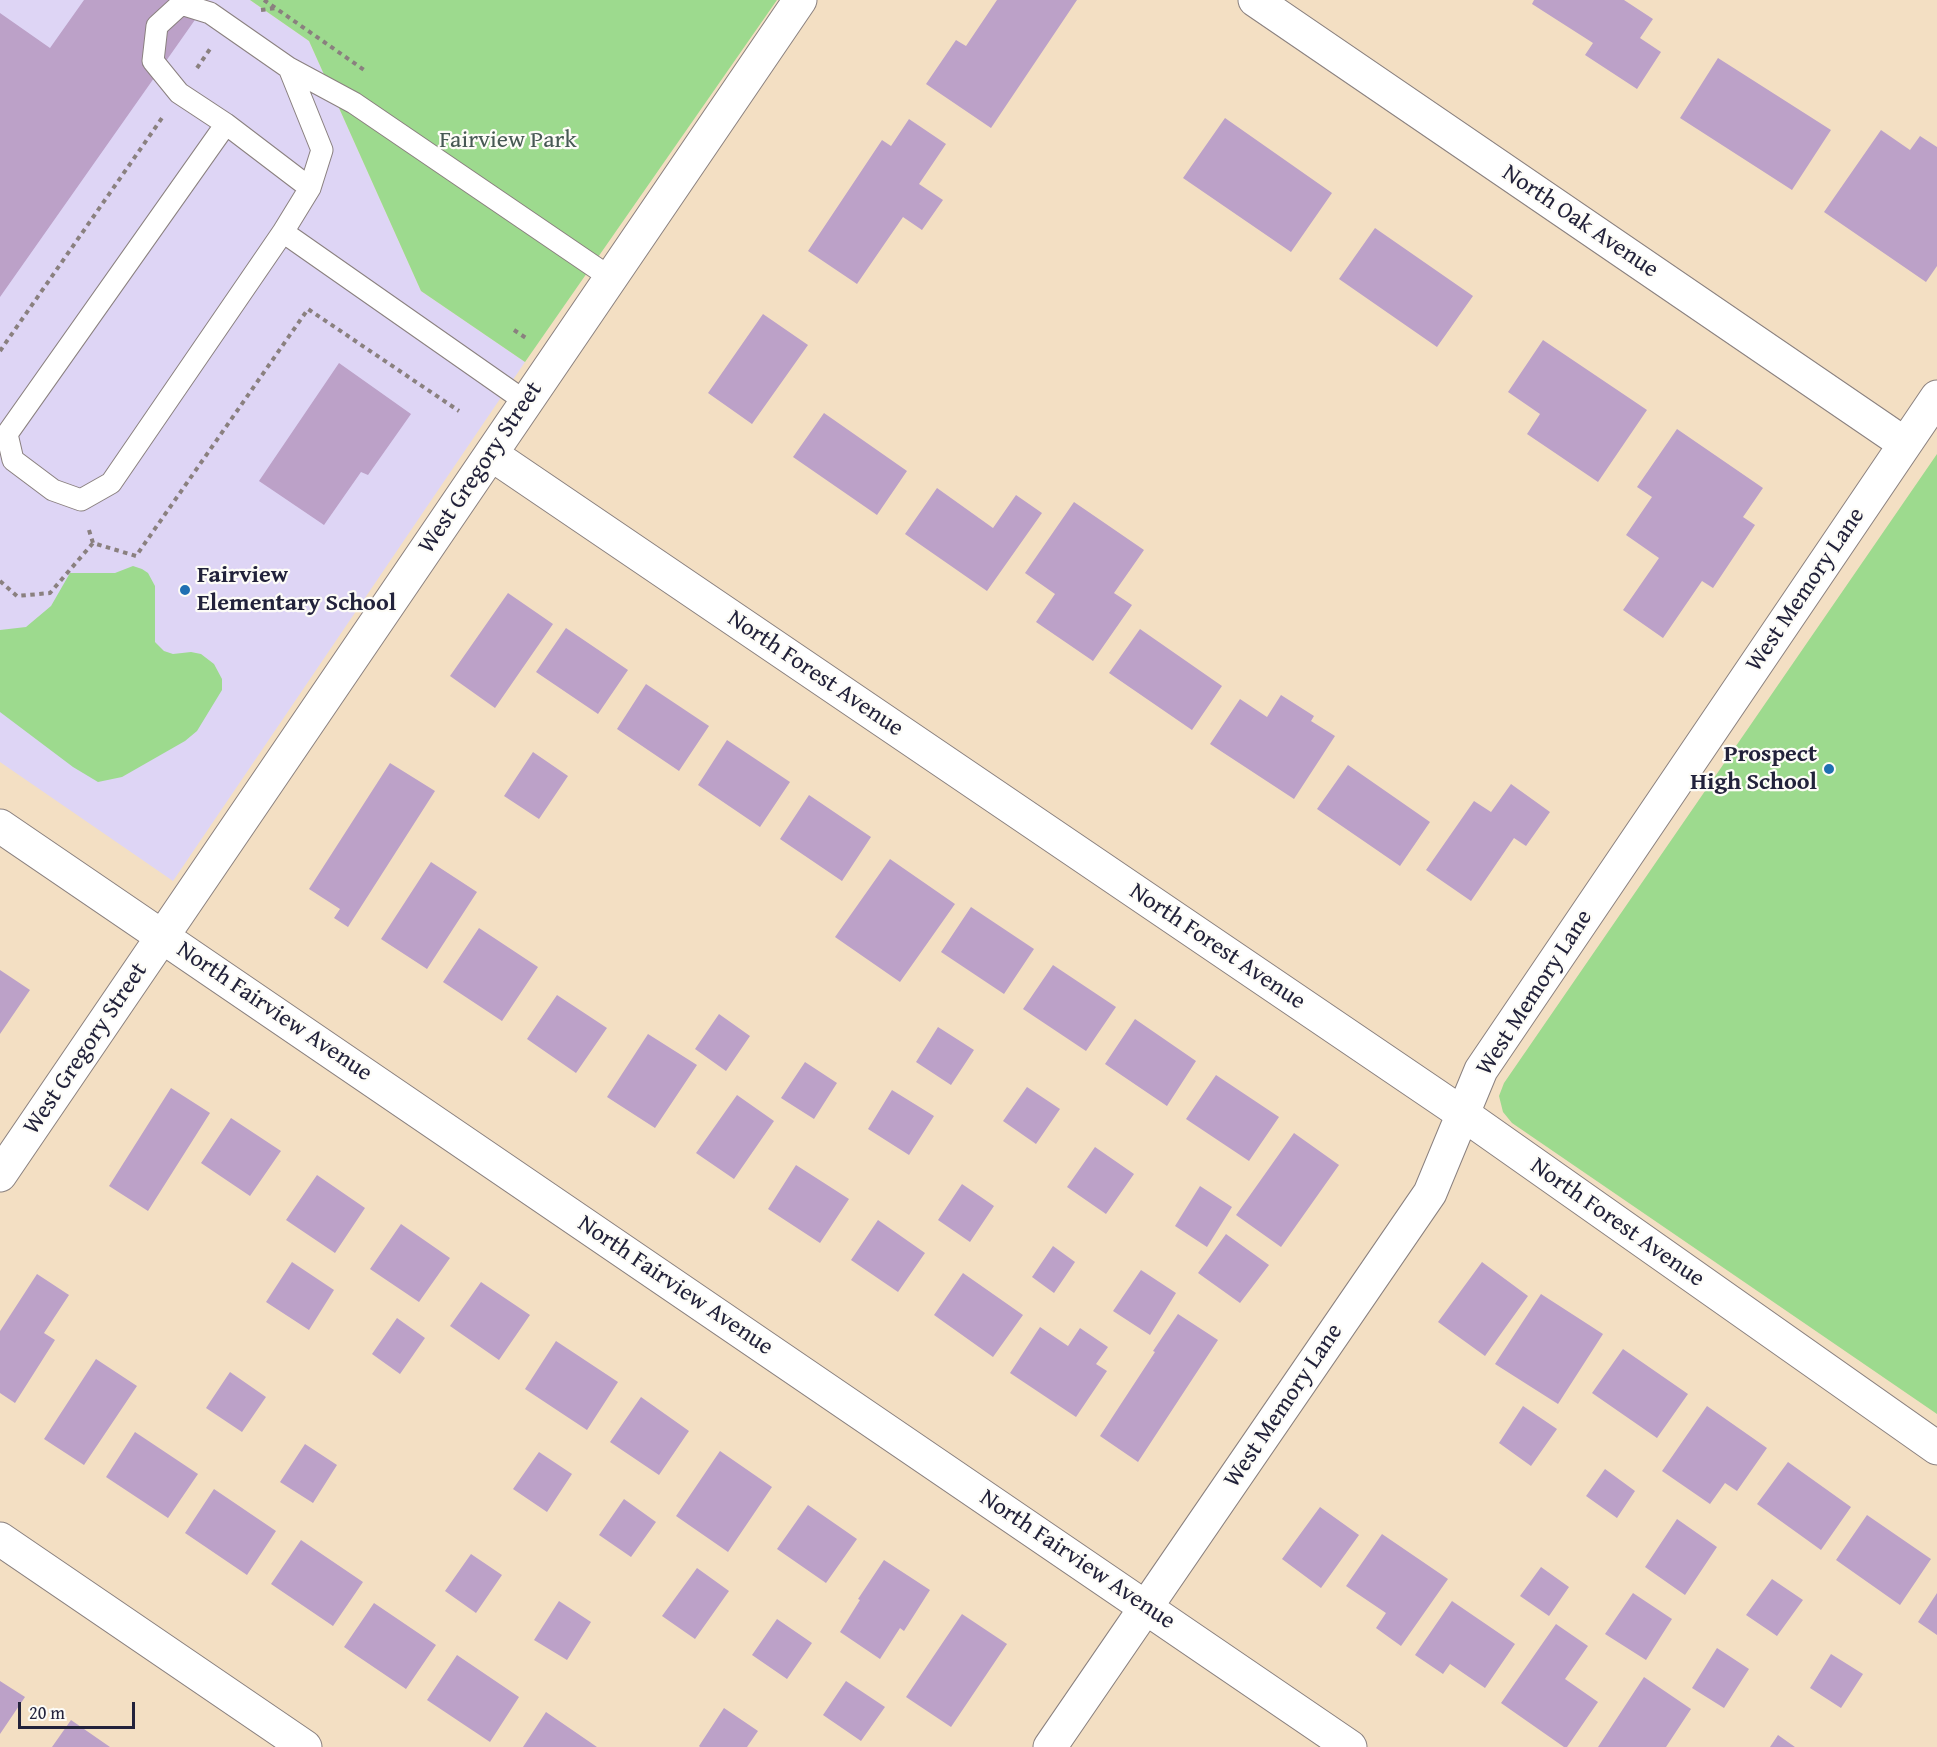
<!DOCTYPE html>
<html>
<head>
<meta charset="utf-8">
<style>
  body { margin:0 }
  #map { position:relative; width:1937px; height:1747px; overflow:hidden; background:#f3dfc3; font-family:"Gentium Book Plus",serif }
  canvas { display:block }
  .scale { position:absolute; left:18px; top:1702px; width:117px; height:27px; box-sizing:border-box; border:3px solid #22223b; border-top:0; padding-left:8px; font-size:18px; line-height:21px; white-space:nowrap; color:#22223b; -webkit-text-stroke:4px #fdfcf7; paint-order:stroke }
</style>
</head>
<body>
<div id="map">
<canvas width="1937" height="1747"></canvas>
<div class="scale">20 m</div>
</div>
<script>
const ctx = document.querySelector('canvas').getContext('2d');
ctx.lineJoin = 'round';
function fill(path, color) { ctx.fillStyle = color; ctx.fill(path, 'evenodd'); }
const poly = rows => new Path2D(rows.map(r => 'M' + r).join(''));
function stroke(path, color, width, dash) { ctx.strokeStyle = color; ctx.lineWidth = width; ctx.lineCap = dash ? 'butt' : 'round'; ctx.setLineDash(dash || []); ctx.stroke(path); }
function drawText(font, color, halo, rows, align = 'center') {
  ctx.font = font + ' "Gentium Book Plus",serif'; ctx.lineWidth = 4.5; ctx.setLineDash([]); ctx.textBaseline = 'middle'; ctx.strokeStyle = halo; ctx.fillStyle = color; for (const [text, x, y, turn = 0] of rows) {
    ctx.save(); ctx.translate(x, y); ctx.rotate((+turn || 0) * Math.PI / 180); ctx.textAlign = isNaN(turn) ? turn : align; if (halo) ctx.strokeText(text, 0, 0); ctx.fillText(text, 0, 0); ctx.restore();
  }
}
const built = poly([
  [0,0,250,0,309,41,421,291,525,362,173,881,0,762]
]);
const green = poly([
  [250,0,777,0,525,362,421,291,309,41],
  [1937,454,1937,1414,1512,1123,1503,1112,1499,1096,1504,1083],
  [133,566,142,569,148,573,155,586,155,642,164,651,173,654,191,652,201,654,214,664,222,679,222,690,197,731,185,741,122,777,98,782,73,767,0,712,0,630,26,627,51,606,70,573,115,573]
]);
const building = poly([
  [84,0,194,0,204,7,0,297,0,13,50,48],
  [997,0,1077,0,991,128,926,84,956,40,966,46],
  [1534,0,1624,0,1653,19,1640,38,1661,52,1637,89,1585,55,1593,43,1532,4],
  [1718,58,1831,130,1792,190,1680,118],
  [1225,118,1332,193,1291,252,1183,178],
  [909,119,946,144,919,184,943,200,922,230,903,217,857,284,808,251,882,140,891,146],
  [1881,130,1910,150,1920,136,1937,147,1937,266,1926,282,1824,212],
  [1375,228,1473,296,1437,347,1339,279],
  [763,314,808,345,752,424,708,393],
  [1543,340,1647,410,1598,482,1527,434,1540,414,1508,392],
  [339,363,411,414,368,475,361,472,324,525,259,481],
  [824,413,907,471,877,515,793,457],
  [1677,429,1763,488,1743,517,1755,525,1713,588,1702,581,1663,638,1623,610,1659,558,1626,535,1652,497,1637,487],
  [937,488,993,528,1016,495,1042,513,987,591,905,534],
  [1074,502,1144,550,1114,593,1132,605,1093,661,1036,622,1055,594,1025,573],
  [508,593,553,624,495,708,450,676],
  [566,628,628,670,598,714,536,672],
  [1140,629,1222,686,1192,730,1109,673],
  [646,684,709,726,679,771,617,729],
  [1281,695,1314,716,1311,721,1335,736,1294,799,1210,744,1240,699,1267,717],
  [727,740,790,782,760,827,698,785],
  [533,752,568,776,539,819,504,796],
  [390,763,435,791,348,927,334,918,340,909,309,889],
  [1348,765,1430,822,1400,866,1317,809],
  [1511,784,1550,812,1526,846,1514,838,1471,901,1426,870,1474,801,1491,812],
  [809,795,871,837,842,881,780,839],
  [890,859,955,904,900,982,835,937],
  [431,862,477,892,427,969,381,939],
  [971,907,1034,949,1004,994,941,952],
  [479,928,538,967,502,1021,443,982],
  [1053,965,1116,1007,1086,1051,1023,1009],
  [0,970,30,990,0,1034],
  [557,995,607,1028,576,1073,527,1039],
  [719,1014,750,1036,726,1071,695,1049],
  [1135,1019,1196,1061,1167,1106,1105,1064],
  [938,1027,974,1050,951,1085,916,1062],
  [648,1034,697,1065,655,1128,607,1097],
  [805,1062,837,1083,814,1119,781,1098],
  [1216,1075,1279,1117,1249,1161,1186,1119],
  [1027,1087,1060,1109,1036,1144,1003,1121],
  [171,1088,210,1113,148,1211,109,1186],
  [892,1090,934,1116,909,1155,868,1129],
  [737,1095,774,1121,734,1179,696,1153],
  [231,1118,281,1151,250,1196,201,1163],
  [1294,1133,1339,1165,1281,1247,1236,1215],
  [1095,1147,1134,1174,1106,1214,1067,1187],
  [796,1165,849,1199,820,1243,768,1209],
  [317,1175,365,1208,335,1253,286,1220],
  [962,1184,994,1206,970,1242,938,1220],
  [1200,1186,1232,1207,1207,1247,1175,1226],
  [878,1220,925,1253,898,1292,851,1260],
  [401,1224,450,1258,419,1302,370,1269],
  [1226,1234,1269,1265,1240,1303,1198,1273],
  [1053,1246,1075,1262,1054,1293,1032,1277],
  [292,1262,334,1290,309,1330,266,1302],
  [1482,1262,1528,1296,1485,1356,1438,1322],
  [1141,1270,1176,1293,1150,1335,1113,1311],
  [963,1273,1023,1315,993,1357,934,1315],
  [37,1274,69,1295,44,1333,55,1340,15,1403,0,1393,0,1331],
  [481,1282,530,1315,499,1360,450,1326],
  [1541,1294,1603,1334,1558,1404,1495,1364],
  [1178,1314,1218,1340,1138,1462,1100,1436,1155,1352,1153,1351],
  [397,1318,425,1338,400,1374,372,1354],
  [1040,1327,1068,1346,1080,1328,1108,1347,1096,1364,1107,1371,1076,1417,1010,1373],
  [556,1341,618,1382,587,1430,525,1389],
  [1623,1349,1688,1394,1657,1438,1592,1393],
  [96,1359,137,1386,84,1465,44,1439],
  [230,1372,266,1397,242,1432,206,1408],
  [641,1397,689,1431,659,1475,610,1442],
  [1523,1406,1557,1429,1531,1466,1499,1443],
  [1707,1406,1767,1448,1737,1491,1725,1483,1710,1504,1662,1471],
  [135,1432,198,1474,168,1518,106,1477],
  [305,1444,337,1465,313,1503,280,1482],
  [720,1451,772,1487,728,1552,676,1516],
  [539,1452,572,1474,547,1512,513,1489],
  [1788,1462,1851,1507,1821,1550,1757,1504],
  [1605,1469,1635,1491,1617,1518,1586,1496],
  [214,1489,276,1531,247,1575,185,1533],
  [624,1499,656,1522,631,1557,599,1535],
  [808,1505,857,1539,826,1583,777,1549],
  [1320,1507,1359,1535,1321,1588,1282,1559],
  [1867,1515,1931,1559,1900,1605,1836,1560],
  [1677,1519,1717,1547,1685,1595,1645,1567],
  [1382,1534,1448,1579,1401,1646,1376,1628,1386,1613,1346,1586],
  [301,1540,363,1582,333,1626,271,1584],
  [471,1554,502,1575,476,1613,445,1591],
  [884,1560,930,1590,904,1631,900,1628,880,1659,840,1632,860,1600,858,1599],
  [1541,1567,1569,1587,1549,1616,1520,1596],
  [697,1568,729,1591,695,1639,662,1616],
  [1772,1579,1803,1600,1777,1636,1746,1615],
  [1633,1593,1672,1619,1646,1660,1605,1634],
  [1937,1593,1937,1635,1918,1622],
  [559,1601,591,1622,567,1660,534,1640],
  [1452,1601,1515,1644,1485,1688,1450,1664,1443,1674,1415,1655],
  [374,1603,436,1645,406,1689,344,1647],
  [962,1614,1007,1644,951,1727,906,1697],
  [777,1619,812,1643,787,1679,752,1655],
  [1556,1624,1588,1646,1565,1679,1598,1702,1567,1747,1564,1747,1501,1703],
  [1717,1648,1749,1669,1724,1708,1692,1688],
  [1831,1654,1863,1674,1841,1708,1810,1688],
  [457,1655,519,1697,490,1742,427,1700],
  [1644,1677,1691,1709,1666,1747,1598,1747],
  [0,1681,25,1697,0,1734],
  [846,1681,885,1707,861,1741,823,1715],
  [724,1708,758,1731,747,1747,700,1747,699,1746],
  [546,1712,597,1747,523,1747],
  [71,1720,110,1747,52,1747],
  [1778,1735,1795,1747,1770,1747]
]);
const path = poly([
  [264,0,367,72],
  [261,10,276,8],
  [197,68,210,49],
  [514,330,526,338],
  [0,351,162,118],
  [89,530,93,543,136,556,308,309,459,411],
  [0,581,17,596,50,593,93,543]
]);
const service = poly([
  [289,68,354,103,611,278],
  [226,124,7,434,13,460,53,490,81,500,111,483,283,232],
  [310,188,226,124,179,93,153,61,157,26,181,4,210,13,289,68,322,150,310,188,283,232,526,402]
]);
const minor = poly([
  [1255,0,1905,444],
  [491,454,1463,1114,1937,1448],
  [0,826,1350,1747],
  [0,1175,800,0],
  [0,1539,305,1747],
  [1050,1747,1430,1193,1481,1070,1937,397]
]);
const markers = [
  [185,590,6,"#1f6fb2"],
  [1829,769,6,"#1f6fb2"]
];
const parkNames = [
  ["Fairview Park",508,141]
];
const streetNames = [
  ["North Oak Avenue",1580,222,34],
  ["West Gregory Street",481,468,-56],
  ["West Memory Lane",1806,590,-56],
  ["North Forest Avenue",815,674,34],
  ["North Forest Avenue",1217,947,34],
  ["West Memory Lane",1535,993,-57],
  ["North Fairview Avenue",274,1012,34],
  ["West Gregory Street",86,1049,-56],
  ["North Forest Avenue",1617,1223,35],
  ["North Fairview Avenue",675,1286,34],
  ["West Memory Lane",1284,1406,-56],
  ["North Fairview Avenue",1077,1560,34]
];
const poiNames = [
  ["Fairview",197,576],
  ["Elementary School",197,604],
  ["Prospect",1817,755,"right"],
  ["High School",1817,783,"right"]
];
fill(built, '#ded5f5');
fill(green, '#9dda8e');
fill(building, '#bca1c8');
stroke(service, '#8a807f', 23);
stroke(minor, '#8a807f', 35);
stroke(path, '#8a807f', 4, [4.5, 4.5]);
stroke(service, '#fff', 21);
stroke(minor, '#fff', 33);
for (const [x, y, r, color] of markers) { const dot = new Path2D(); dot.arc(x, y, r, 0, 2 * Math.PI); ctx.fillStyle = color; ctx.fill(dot); stroke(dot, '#fdfcf7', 2); }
drawText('24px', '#475954', '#fdfcf7', parkNames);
drawText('24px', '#22223b', '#fdfcf7', streetNames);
drawText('bold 24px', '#22223b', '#fdfcf7', poiNames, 'left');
</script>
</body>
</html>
